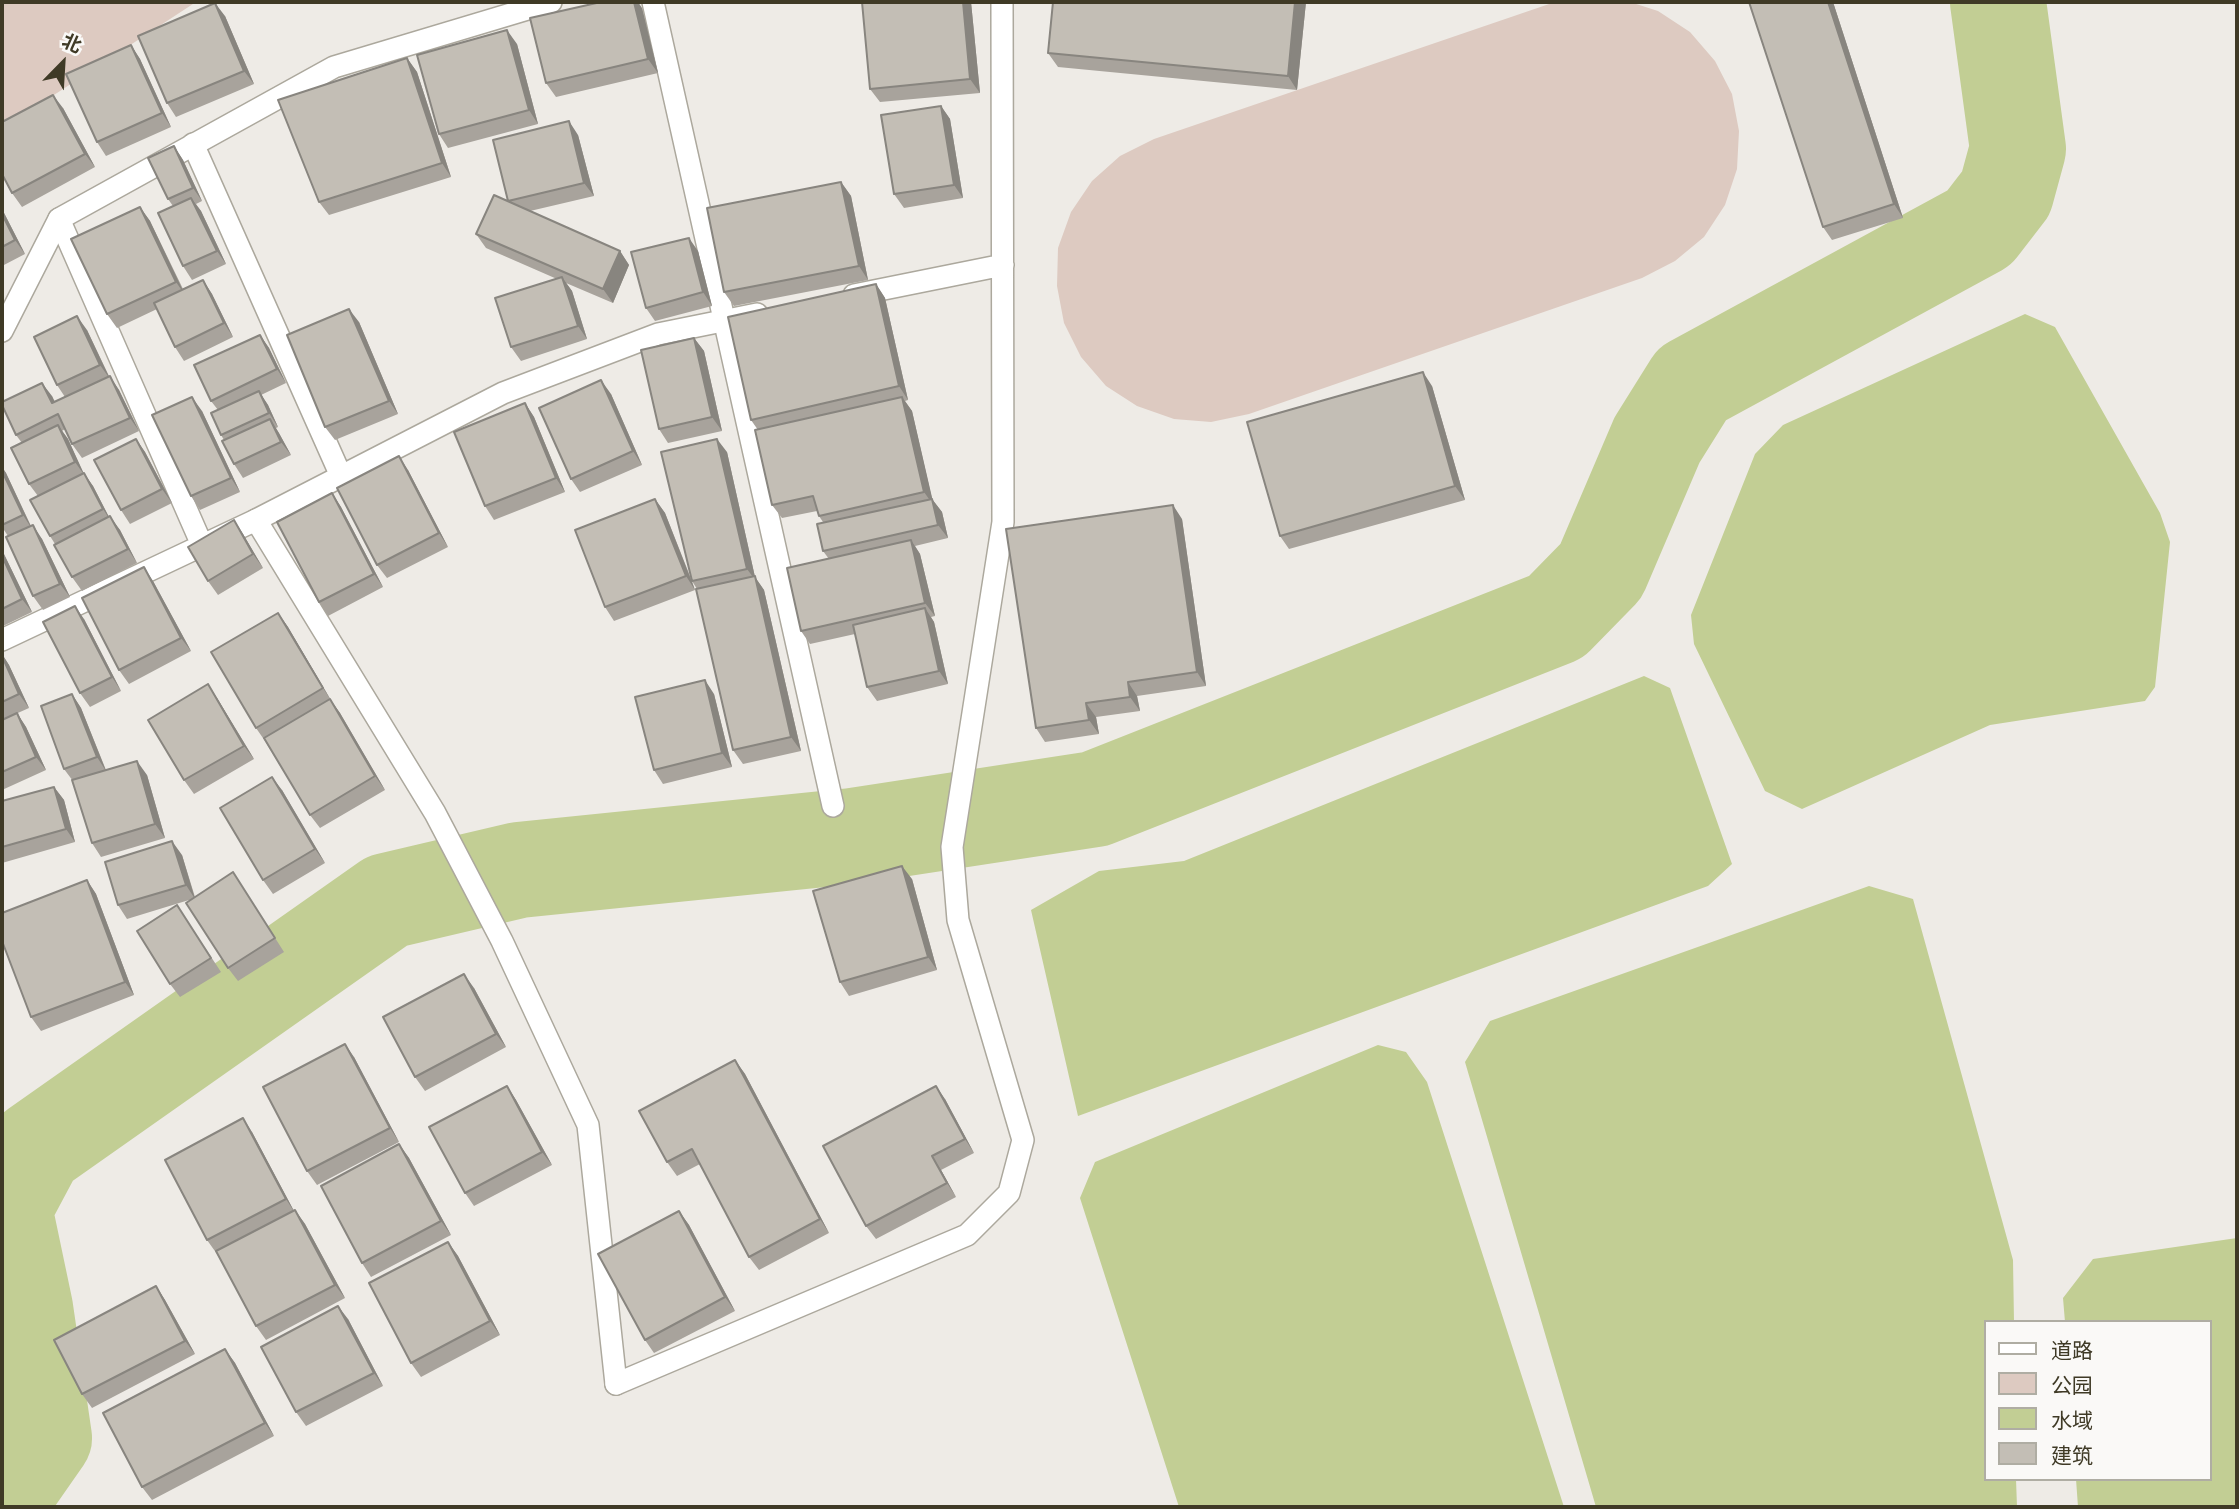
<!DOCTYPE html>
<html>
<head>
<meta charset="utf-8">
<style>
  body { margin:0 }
  #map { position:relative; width:2239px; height:1509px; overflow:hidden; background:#eeebe6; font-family:"Work Sans","Noto Sans SC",sans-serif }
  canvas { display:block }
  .frame { position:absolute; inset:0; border:4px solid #3f3a26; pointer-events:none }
  .legend { position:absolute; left:1984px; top:1320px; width:228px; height:161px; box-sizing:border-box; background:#faf9f7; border:2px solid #afada3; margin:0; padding:9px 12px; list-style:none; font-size:21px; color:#3f3a26 }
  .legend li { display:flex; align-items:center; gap:14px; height:35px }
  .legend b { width:35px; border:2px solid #afada3 }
  .north { position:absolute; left:28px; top:28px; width:70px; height:70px; -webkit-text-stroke:5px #faf9f7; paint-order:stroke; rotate:24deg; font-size:19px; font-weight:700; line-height:28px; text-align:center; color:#3f3a26 }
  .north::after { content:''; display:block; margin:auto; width:24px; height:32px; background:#3f3a26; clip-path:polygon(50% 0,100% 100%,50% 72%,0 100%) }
</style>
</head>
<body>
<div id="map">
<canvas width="2239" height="1509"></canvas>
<div class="frame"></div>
<ul class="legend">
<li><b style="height:9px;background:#fff"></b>道路</li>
<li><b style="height:19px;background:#ddcac1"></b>公园</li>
<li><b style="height:19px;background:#c2ce94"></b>水域</li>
<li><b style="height:19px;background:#c3beb5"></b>建筑</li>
</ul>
<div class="north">北</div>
</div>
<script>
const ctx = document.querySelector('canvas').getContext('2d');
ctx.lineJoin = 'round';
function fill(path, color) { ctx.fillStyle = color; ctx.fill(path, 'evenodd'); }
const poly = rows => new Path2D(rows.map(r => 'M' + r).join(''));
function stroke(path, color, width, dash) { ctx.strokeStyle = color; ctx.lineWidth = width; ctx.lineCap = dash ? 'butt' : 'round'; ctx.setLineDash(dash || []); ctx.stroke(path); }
const green = poly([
  [2,2,196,2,2,129],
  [1555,2,1630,2,1658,11,1690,32,1715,61,1732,94,1739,131,1737,169,1725,205,1704,237,1675,261,1642,278,1249,414,1211,422,1174,419,1137,406,1106,386,1081,357,1064,323,1057,286,1058,248,1071,212,1092,181,1120,156,1154,139]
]);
const water = poly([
  [2025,314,2055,327,2160,513,2170,542,2155,687,2145,701,1990,725,1802,809,1765,791,1694,644,1691,615,1755,454,1783,425],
  [1644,676,1670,688,1732,864,1708,886,1078,1116,1031,910,1099,871,1184,861],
  [1869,886,1913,899,2013,1260,2014,1322,1985,1322,1985,1479,2016,1479,2017,1507,1596,1507,1465,1062,1490,1021],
  [1378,1045,1406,1052,1427,1082,1564,1507,1179,1507,1080,1198,1095,1162],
  [2237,1238,2237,1507,2078,1507,2076,1479,2209,1479,2209,1322,2065,1322,2063,1298,2093,1259]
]);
const river = poly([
  [2,1486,14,1481,44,1438,25,1308,4,1208,36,1148,387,901,519,870,853,836,1095,799,1556,617,1601,571,1657,440,1692,384,1979,228,2006,193,2018,149,1998,2]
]);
const service = poly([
  [653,2,833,806],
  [193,144,341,476],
  [59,219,202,545],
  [2,640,256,520,435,813,502,941,588,1125,616,1384]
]);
const minor = poly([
  [854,295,1003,265],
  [2,331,59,219,334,67,551,2],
  [256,520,503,393,658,334,757,314],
  [616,1384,967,1235,1009,1193,1023,1140,958,920,952,847,1003,522,1002,2]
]);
const wall = poly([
  [862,2,971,2,980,93,880,102,870,89],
  [1053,2,1306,2,1297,90,1058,67,1048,53],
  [1749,2,1833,2,1903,218,1832,240,1823,227],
  [642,8,658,73,556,97,546,83],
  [225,16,254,84,176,117,167,103],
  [517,44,538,124,448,148,439,134],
  [131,45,140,59,171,127,106,156,97,142],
  [407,58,417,72,451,177,329,215,319,202],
  [941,106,950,119,963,198,904,208,894,194],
  [63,108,95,167,22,207,12,193],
  [578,135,594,196,530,211,620,251,629,265,613,303,566,283,572,291,587,339,521,361,511,347,557,279,486,248,476,234,509,202,508,201],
  [174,146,183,160,202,201,196,204,201,211,226,264,192,280,183,266,173,206,168,199],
  [841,182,851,196,868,280,734,306,724,292],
  [140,207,150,221,183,289,203,280,212,294,233,337,184,361,175,347,157,309,117,328,107,314],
  [2,209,25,254,2,266],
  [698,251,712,306,655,321,646,308],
  [876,284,885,298,908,400,905,401,912,411,932,499,942,512,948,538,915,546,920,554,935,616,931,617,934,622,948,684,877,701,867,687,855,634,810,644,801,631,829,559,823,551,823,522,819,516,817,511,782,518,772,505,758,430,751,420],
  [359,322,398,414,335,440,325,427],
  [87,330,109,376,119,390,139,431,82,458,72,444,65,429,62,431,68,439,83,473,93,486,109,517,120,530,137,563,82,591,72,577,55,544,50,536,38,496,29,484,22,443,16,435,52,396,54,402,65,397,57,385],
  [260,335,269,348,286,383,261,395,268,405,278,427,276,428,291,455,243,478,234,464,224,440,221,435,218,410,211,401],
  [694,338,704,351,722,431,668,443,659,429],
  [1432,386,1465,500,1289,549,1280,536],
  [611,394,642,465,580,492,571,479],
  [525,403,534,417,565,492,494,520,485,506],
  [202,411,240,492,200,510,191,496],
  [136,439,145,452,172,503,130,524,121,510],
  [727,452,755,577,764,590,801,751,743,764,733,750,697,589,692,581,695,590,614,621,605,607,655,499,665,513,692,581],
  [2,467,6,473,31,526,42,539,70,597,43,610,33,596,8,536,2,527],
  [408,470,448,547,387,578,377,565],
  [332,493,341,507,383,587,328,616,319,602],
  [1182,519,1206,686,1137,696,1140,711,1096,717,1099,734,1045,742,1036,728],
  [234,520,243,534,263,568,218,595,208,581],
  [2,550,32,612,3,626,2,623],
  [153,581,191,651,129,684,119,670],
  [278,613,288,627,332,702,340,713,385,790,320,828,310,815,265,741,256,728],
  [84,619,121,691,90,707,80,693],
  [2,654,9,665,29,708,2,720],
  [72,694,81,708,106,770,147,775,165,838,101,857,92,843,73,781,64,769],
  [714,694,732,767,663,784,654,770],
  [217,698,254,759,194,794,184,780],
  [17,713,26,727,46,770,2,790,2,720],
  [54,787,64,800,75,842,2,863,2,801],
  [282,790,325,863,273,894,263,880],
  [182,855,195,897,242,886,284,952,238,981,228,968,189,900,127,919,118,905],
  [912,879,937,970,849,996,840,982],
  [87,880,96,894,134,995,41,1031,31,1017],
  [186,919,221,972,180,997,170,984],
  [474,988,506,1047,425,1091,415,1077],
  [354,1057,399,1142,317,1185,307,1171],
  [735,1060,745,1074,829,1233,759,1270,749,1257,700,1164,677,1176,667,1162],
  [507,1086,516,1100,552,1165,474,1206,465,1193],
  [945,1099,974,1153,941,1170,956,1197,876,1239,866,1226],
  [252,1132,294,1211,295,1210,305,1224,345,1298,266,1340,256,1326,217,1254,207,1240],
  [399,1144,409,1158,451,1235,371,1277,362,1263],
  [679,1211,689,1225,735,1311,654,1353,645,1340],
  [448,1242,458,1256,500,1335,421,1377,411,1363],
  [156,1286,165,1300,195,1354,92,1408,82,1394],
  [348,1319,383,1386,306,1426,296,1412],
  [225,1349,235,1363,274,1436,152,1500,142,1487]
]);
const shadedWall = poly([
  [634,2,638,2,642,8,658,73,648,59],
  [963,2,971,2,980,93,970,79],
  [1295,2,1306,2,1297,90,1288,76],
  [1828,2,1833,2,1903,218,1894,204],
  [215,3,225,16,254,84,244,71],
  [507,30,517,44,538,124,529,110],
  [131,45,140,59,171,127,162,113],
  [407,58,417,72,451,177,442,163],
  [53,95,63,108,95,167,85,154],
  [941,106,950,119,963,198,954,185],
  [569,121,578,135,594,196,584,183],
  [174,146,183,160,202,201,193,188],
  [841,182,851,196,868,280,859,266],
  [191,198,201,211,226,264,217,251],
  [140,207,150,221,185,295,176,282],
  [2,209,25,254,15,240,2,214],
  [689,238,698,251,712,306,703,292],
  [620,251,629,265,613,303,603,289],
  [562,277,572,291,587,339,578,326],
  [203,280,212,294,233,337,224,323],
  [876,284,885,298,908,400,899,386],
  [349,309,359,322,398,414,389,401],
  [77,316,87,330,110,379,100,365],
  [260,335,269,348,286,383,277,369],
  [694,338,704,351,722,431,712,417],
  [1423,372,1432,386,1465,500,1455,486],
  [110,376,119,390,139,431,130,418],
  [601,380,611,394,642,465,633,451],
  [42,383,52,396,62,416,52,403],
  [259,391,268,405,278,427,269,413],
  [192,397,202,411,240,492,231,478],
  [902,397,912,411,934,506,924,492],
  [525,403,534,417,565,492,556,478],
  [270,419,279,433,291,455,281,442],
  [58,425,68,439,85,476,75,462],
  [136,439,145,452,172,503,162,489],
  [717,439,727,452,755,577,764,590,801,751,791,737,756,581,747,569],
  [399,456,408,470,448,547,439,533],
  [2,467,6,473,32,529,23,515,2,471],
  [84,473,93,486,112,523,103,509],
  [332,493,341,507,383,587,374,574],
  [655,499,665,513,695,590,686,576],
  [932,499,942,512,948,538,938,525],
  [1173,505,1182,519,1206,686,1197,672],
  [110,516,120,530,137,563,128,549],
  [234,520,243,534,263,568,253,554],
  [33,525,42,539,70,597,60,584],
  [911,540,920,554,935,616,925,603],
  [2,550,3,552,32,612,22,599,2,556],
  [144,567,153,581,191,651,181,638],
  [75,606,84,619,121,691,112,677],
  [925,608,934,622,948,684,939,671],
  [278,613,288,627,332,702,323,688],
  [2,654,9,665,29,708,19,694],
  [705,680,714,694,732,767,722,753],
  [1128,682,1137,696,1140,711,1130,697],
  [208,684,217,698,254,759,244,746],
  [72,694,81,708,106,771,97,757],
  [330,699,340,713,385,790,375,776],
  [1086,703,1096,717,1099,734,1089,720],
  [17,713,26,727,46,770,36,757],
  [137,761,147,775,165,838,155,824],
  [272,777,282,790,325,863,315,849],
  [54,787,64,800,75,842,66,829],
  [172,841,182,855,195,899,186,885],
  [902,866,912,879,937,970,928,957],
  [87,880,96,894,134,995,125,982],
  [464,974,474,988,506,1047,496,1034],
  [345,1044,354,1057,399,1142,390,1128],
  [735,1060,745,1074,829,1233,820,1219],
  [507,1086,516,1100,552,1165,542,1152],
  [936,1086,945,1099,974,1153,965,1139],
  [243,1118,252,1132,295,1213,286,1199],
  [399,1144,409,1158,451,1235,441,1221],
  [932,1156,941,1170,956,1197,947,1183],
  [295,1210,305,1224,345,1298,335,1285],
  [679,1211,689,1225,735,1311,725,1297],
  [448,1242,458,1256,500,1335,490,1321],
  [156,1286,165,1300,195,1354,185,1341],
  [338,1306,348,1319,383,1386,374,1373],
  [225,1349,235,1363,274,1436,265,1423]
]);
const building = poly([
  [601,2,634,2,648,59,546,83,530,18,601,2],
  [862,2,963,2,970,79,870,89,862,2],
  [1053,2,1295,2,1288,76,1048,53,1053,2],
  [1749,2,1828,2,1894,204,1823,227,1749,2],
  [215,3,244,71,167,103,138,36,215,3],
  [507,30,529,110,439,134,417,55,507,30],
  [131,45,162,113,97,142,66,74,131,45],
  [407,58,442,163,319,202,278,100,407,58],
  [53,95,85,154,12,193,2,174,2,122,53,95],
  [941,106,954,185,894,194,881,115,941,106],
  [569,121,584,183,508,201,493,140,569,121],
  [174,146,193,188,168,199,148,158,174,146],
  [841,182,859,266,724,292,707,208,841,182],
  [494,195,620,251,603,289,476,234,494,195],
  [191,198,217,251,183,266,158,213,191,198],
  [140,207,176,282,107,314,71,239,140,207],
  [2,214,15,240,2,247,2,214],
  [689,238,703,292,646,308,631,252,689,238],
  [562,277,578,326,511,347,495,298,562,277],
  [203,280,224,323,175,347,154,303,203,280],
  [876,284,899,386,751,420,728,317,876,284],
  [349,309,389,401,325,427,287,335,349,309],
  [77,316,100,365,57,385,34,337,77,316],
  [260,335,277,369,211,401,194,365,260,335],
  [694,338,712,417,659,429,641,350,694,338],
  [1423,372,1455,486,1280,536,1247,422,1423,372],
  [110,376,130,418,72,444,58,414,16,435,2,405,2,402,42,383,52,403,110,376],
  [601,380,633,451,571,479,539,408,601,380],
  [259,391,269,413,221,435,211,413,259,391],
  [192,397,231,478,191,496,152,415,192,397],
  [902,397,924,492,819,516,813,496,772,505,755,430,902,397],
  [525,403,556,478,485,506,454,432,525,403],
  [270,419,281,442,234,464,222,441,270,419],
  [58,425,75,462,29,484,11,448,58,425],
  [136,439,162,489,121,510,94,460,136,439],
  [717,439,747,569,692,581,661,452,717,439],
  [399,456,439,533,377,565,337,488,399,456],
  [2,471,23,515,2,525,2,471],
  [84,473,103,509,50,536,30,500,84,473],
  [332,493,374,574,319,602,277,522,332,493],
  [655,499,686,576,605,607,575,530,655,499],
  [932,499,938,525,823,551,817,524,932,499],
  [1173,505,1197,672,1128,682,1130,697,1086,703,1089,720,1036,728,1006,529,1173,505],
  [110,516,128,549,72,577,54,545,110,516],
  [234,520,253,554,208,581,188,547,234,520],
  [33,525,60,584,33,596,6,537,33,525],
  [911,540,925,603,801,631,787,568,911,540],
  [2,556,22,599,2,609,2,556],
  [144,567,181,638,119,670,82,598,144,567],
  [755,576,791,737,733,750,696,589,755,576],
  [75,606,112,677,80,693,43,622,75,606],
  [925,608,939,671,867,687,853,625,925,608],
  [278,613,323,688,256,728,211,652,278,613],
  [2,656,19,694,2,702,2,656],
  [705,680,722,753,654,770,635,697,705,680],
  [208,684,244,746,184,780,148,720,208,684],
  [72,694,97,757,64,769,41,706,72,694],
  [330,699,375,776,310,815,264,738,330,699],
  [17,713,36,757,2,772,2,720,17,713],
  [137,761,155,824,92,843,72,780,137,761],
  [272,777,315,849,263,880,220,808,272,777],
  [54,787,66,829,2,847,2,801,54,787],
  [172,841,186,885,118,905,105,862,172,841],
  [902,866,928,957,840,982,813,891,902,866],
  [233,872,275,938,228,968,186,903,233,872],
  [87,880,125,982,31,1017,2,941,2,913,87,880],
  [177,905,211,958,170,984,137,931,177,905],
  [464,974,496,1034,415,1077,383,1017,464,974],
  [345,1044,390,1128,307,1171,263,1087,345,1044],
  [735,1060,820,1219,749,1257,692,1149,667,1162,639,1111,735,1060],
  [507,1086,542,1152,465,1193,429,1127,507,1086],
  [936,1086,965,1139,932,1156,947,1183,866,1226,823,1146,936,1086],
  [243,1118,286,1199,207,1240,165,1160,243,1118],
  [399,1144,441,1221,362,1263,321,1186,399,1144],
  [295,1210,335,1285,256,1326,216,1251,295,1210],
  [679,1211,725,1297,645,1340,598,1254,679,1211],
  [448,1242,490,1321,411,1363,369,1283,448,1242],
  [156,1286,185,1341,82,1394,54,1340,156,1286],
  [338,1306,374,1373,296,1412,261,1347,338,1306],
  [225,1349,265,1423,142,1487,103,1413,225,1349]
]);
fill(green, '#ddcac1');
fill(water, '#c2ce94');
stroke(river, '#c2ce94', 96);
stroke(service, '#aca89d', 24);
stroke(minor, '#aca89d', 24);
stroke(service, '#fff', 21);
stroke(minor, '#fff', 21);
fill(wall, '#a8a39c');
fill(shadedWall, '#88857f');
fill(building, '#c3beb5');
stroke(building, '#88857f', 2);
</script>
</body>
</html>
